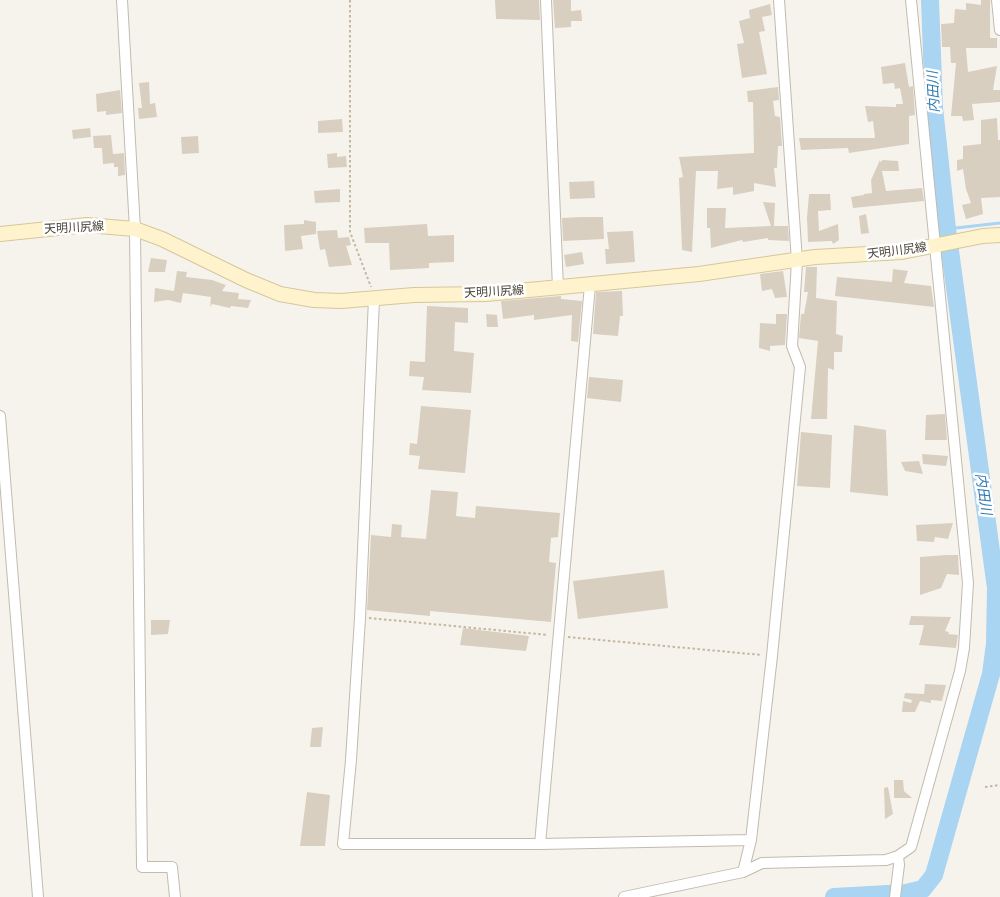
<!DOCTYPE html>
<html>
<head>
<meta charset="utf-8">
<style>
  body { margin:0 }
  canvas { display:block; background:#f6f3ec }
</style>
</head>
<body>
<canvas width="1000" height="897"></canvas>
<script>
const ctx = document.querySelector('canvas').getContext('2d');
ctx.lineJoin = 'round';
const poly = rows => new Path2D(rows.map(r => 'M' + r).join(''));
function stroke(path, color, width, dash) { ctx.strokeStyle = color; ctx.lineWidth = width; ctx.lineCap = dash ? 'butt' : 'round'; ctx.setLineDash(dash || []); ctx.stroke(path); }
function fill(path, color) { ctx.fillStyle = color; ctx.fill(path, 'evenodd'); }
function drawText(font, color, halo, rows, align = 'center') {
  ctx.font = font + ' "IBM Plex Sans","Noto Sans JP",sans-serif'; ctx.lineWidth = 5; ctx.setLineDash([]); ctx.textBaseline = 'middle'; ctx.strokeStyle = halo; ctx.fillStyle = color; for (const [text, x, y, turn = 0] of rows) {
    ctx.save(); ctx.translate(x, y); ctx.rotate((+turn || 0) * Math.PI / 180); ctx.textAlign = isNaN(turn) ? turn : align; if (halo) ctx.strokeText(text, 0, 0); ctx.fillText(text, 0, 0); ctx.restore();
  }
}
const stream = poly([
  [947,229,1000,223]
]);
const river = poly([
  [834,897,906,893,923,889,934,875,991,674,995,644,996,588,947,229,934,108,930,0]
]);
const building = poly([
  [495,0,539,0,540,20,496,19],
  [553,0,571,0,571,11,581,10,582,21,571,21,571,27,555,28],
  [981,0,990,0,990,38,997,38,997,48,966,48,968,72,997,66,993,90,1000,90,1000,102,972,104,974,120,963,121,962,116,951,116,956,63,951,63,950,47,942,47,941,24,954,23,955,9,966,10,966,3,981,5],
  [770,4,772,15,762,17,765,31,759,32,767,74,742,78,737,44,744,43,739,21,750,18,749,10],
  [905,63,909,87,913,86,915,115,909,116,909,144,849,153,848,148,801,150,799,138,875,138,873,121,868,122,865,106,896,107,896,104,903,104,900,88,895,89,894,83,883,84,881,67],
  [149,82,150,104,155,103,157,117,139,119,138,108,142,108,139,83],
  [778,87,779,100,773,101,775,116,780,117,782,146,778,146,777,168,774,168,776,187,754,183,754,191,733,195,733,187,717,189,718,171,696,171,692,252,682,250,679,178,683,177,679,157,754,153,753,102,748,102,747,91],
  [120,90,122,113,106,115,106,111,97,112,96,94],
  [997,118,998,140,1000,140,1000,197,981,198,983,214,966,219,962,205,971,203,966,189,963,169,957,171,957,160,963,159,963,146,981,144,981,120],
  [342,119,343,132,318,133,318,121],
  [90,128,91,137,73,139,72,130],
  [111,135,113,154,124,153,125,175,118,176,118,167,114,167,114,163,103,164,102,148,94,148,93,136],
  [198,136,199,153,182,154,181,137],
  [337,153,337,157,346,156,347,167,328,168,327,154],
  [880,160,880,162,883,160,898,161,899,171,882,171,886,191,922,188,924,201,853,208,851,197,863,195,862,198,864,194,872,193,871,180],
  [594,181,595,198,570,199,569,182],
  [340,189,340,202,315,203,314,191],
  [809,194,830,194,831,210,818,211,819,231,838,224,839,240,833,244,832,241,808,242,807,218],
  [763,202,775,203,774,226,788,226,789,241,768,240,768,238,743,242,742,240,711,248,710,228,707,228,707,208,726,208,725,228,771,226],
  [866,214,869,233,861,234,859,216],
  [580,217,603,217,604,239,563,241,562,218],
  [304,220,316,222,316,234,301,236,303,249,285,251,284,225,304,224],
  [427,224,428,236,454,235,454,262,429,263,429,268,390,270,389,243,365,243,364,228],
  [337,230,338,238,349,237,351,245,346,246,352,265,329,267,325,249,320,250,317,231],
  [633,231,635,262,606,264,605,249,609,249,607,232],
  [582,252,584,264,566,267,564,255],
  [151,258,167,260,165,272,148,272],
  [806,267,817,267,816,298,837,301,836,334,843,336,842,352,834,352,834,370,828,368,827,419,811,419,818,341,799,338,801,314,804,314,808,292,804,292],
  [893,269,908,271,904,283,931,286,934,307,835,296,837,277,892,282],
  [177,271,187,272,186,277,212,280,226,285,222,291,239,293,238,299,251,300,248,308,231,306,230,308,212,304,210,307,211,297,183,293,181,303,168,300,154,302,155,288,174,291],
  [783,271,787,297,775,298,772,289,762,291,760,274],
  [622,291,623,316,620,316,618,336,593,334,596,292],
  [561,296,561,299,582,301,578,342,571,341,572,315,534,320,534,315,503,319,501,301],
  [427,306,468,308,468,323,455,322,454,351,474,353,471,393,422,390,424,377,409,376,410,361,425,362],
  [486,314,497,315,498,327,487,327],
  [776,314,787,314,785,345,770,346,770,351,759,348,760,323,776,324],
  [589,377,623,380,621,402,587,398],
  [421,406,471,410,465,473,418,469,420,456,409,455,410,443,417,444],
  [945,414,947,440,925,440,926,415],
  [854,425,886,430,888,496,850,492],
  [801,432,832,435,830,488,797,486],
  [922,454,948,456,946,466,923,464],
  [919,461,923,474,905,471,901,462],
  [431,490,458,492,456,516,475,518,476,506,560,513,558,537,551,538,549,562,556,563,551,622,430,611,430,616,367,610,371,535,391,537,392,524,402,525,401,537,426,539],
  [953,523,948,539,935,537,934,542,917,541,916,525],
  [946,555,958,555,959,575,947,574,941,588,920,595,920,557],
  [664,570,668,608,578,619,573,581],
  [911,616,951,617,945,631,949,632,948,634,958,635,956,648,919,645,924,625,909,625],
  [151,620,170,620,168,634,151,635],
  [463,628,529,636,526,651,460,645],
  [925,684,946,685,942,701,931,700,931,703,920,701,915,712,902,712,903,701,911,703,912,700,904,698,905,693,924,694],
  [323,727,321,747,310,747,312,728],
  [894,780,903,780,904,791,912,798,894,798],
  [888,787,893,814,885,819,884,788],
  [307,792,330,795,325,846,300,846]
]);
const path = poly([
  [350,0,350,232,371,287],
  [369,618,548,635],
  [568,637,762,655],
  [985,787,1000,785]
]);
const minor = poly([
  [122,0,135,229,142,867,172,867,175,897],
  [546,0,558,288],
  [997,0,1000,30],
  [374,299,360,618,351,760,343,844,540,844,751,840],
  [0,416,38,897],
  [540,844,590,285],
  [743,872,751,840,772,656,800,367,792,346,797,261,779,0],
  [624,897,743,872,762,863,886,860,898,856,911,847,960,671,964,648,968,583,911,0],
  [895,897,899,865,898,856]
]);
const secondary = poly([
  [0,234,87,225,135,229,162,239,246,280,280,294,314,300,341,301,414,295,486,294,699,274,815,257,902,252,983,236,1000,235]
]);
const streetNames = [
  ["天明川尻線",74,228,-3],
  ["天明川尻線",897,251,-7],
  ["天明川尻線",494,292,-3]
];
const waterNames = [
  ["内田川",934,92,-93],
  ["内田川",983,494,82]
];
stroke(stream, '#a9d4f2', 3);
stroke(river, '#a9d4f2', 18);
fill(building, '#d8cfc1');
stroke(minor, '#c2bbae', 12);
stroke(secondary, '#d6c79b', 16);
stroke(path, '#c4b79f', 2, [2.5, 2.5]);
stroke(minor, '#fff', 10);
stroke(secondary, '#fff3cd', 14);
drawText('12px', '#4b4439', '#fff', streetNames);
drawText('italic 14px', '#2e7ab2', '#fff', waterNames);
</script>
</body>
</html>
